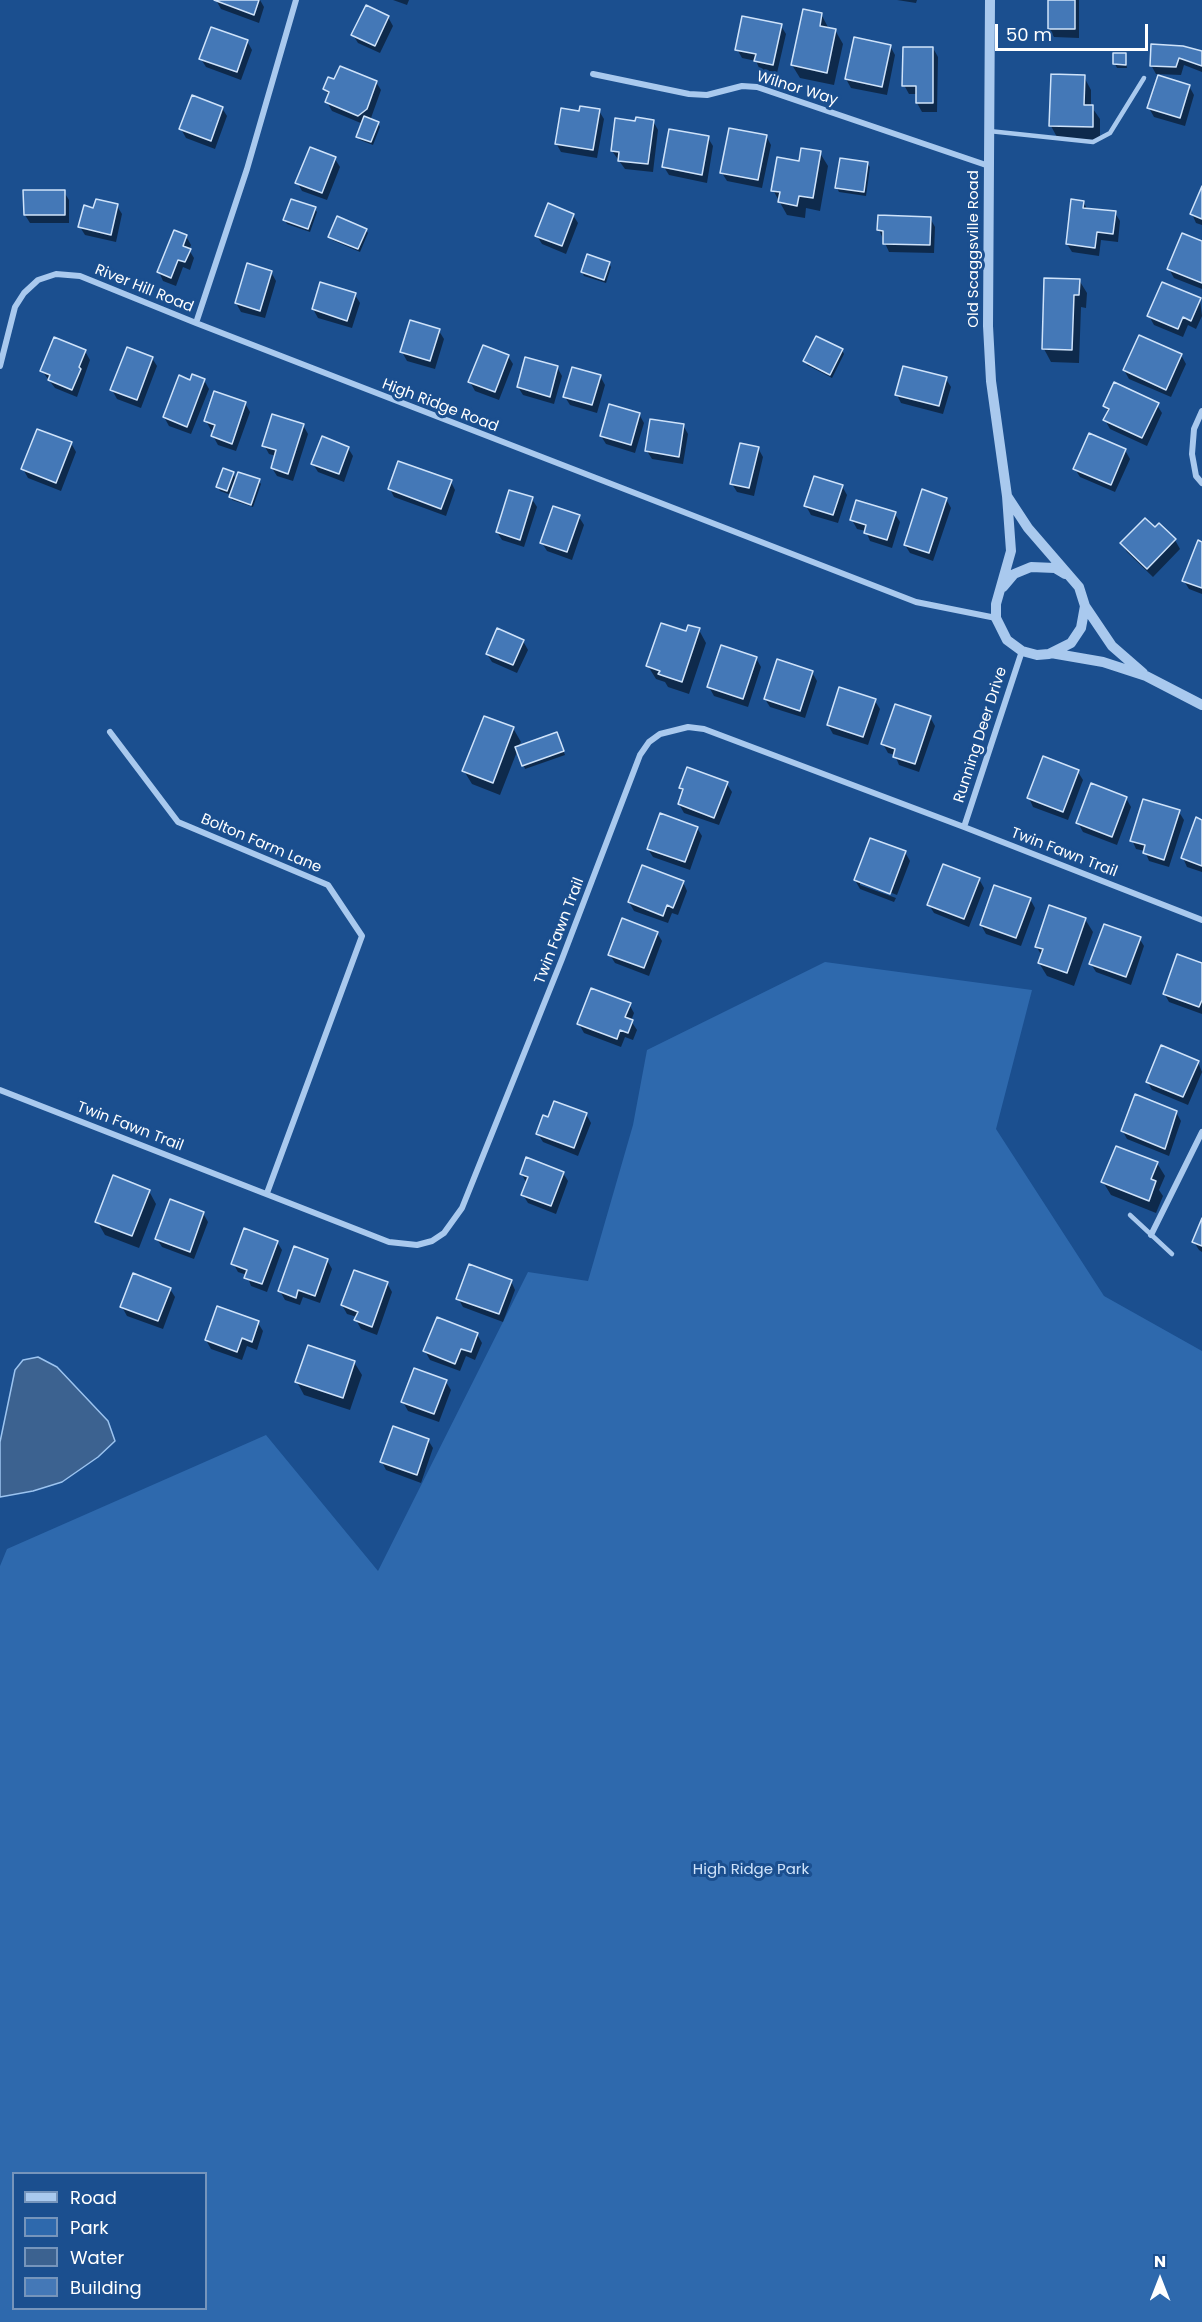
<!DOCTYPE html>
<html>
<head>
<meta charset="utf-8">
<style>
  body { margin:0 }
  #map { position:relative; width:1202px; height:2322px; overflow:hidden; background:#1b4f8f; font-family:Poppins,sans-serif }
  canvas { display:block }
  .legend { position:absolute; left:12px; top:2172px; width:195px; height:138px; box-sizing:border-box; background:#1b4f8f; border:2px solid #7695bc; margin:0; padding:8px 10px; list-style:none; font-size:18px; color:#fff }
  .legend li { display:flex; align-items:center; gap:12px; height:30px }
  .legend b { width:30px; border:2px solid #7695bc }
  .north { position:absolute; left:1130px; top:2250px; width:60px; height:60px; -webkit-text-stroke:4px #1b4f8f; paint-order:stroke; rotate:0deg; font-size:16px; font-weight:700; line-height:24px; text-align:center; color:#fff }
  .north::after { content:''; display:block; margin:auto; width:21px; height:27px; background:#fff; clip-path:polygon(50% 0,100% 100%,50% 72%,0 100%) }
  .scale { position:absolute; left:995px; top:24px; width:153px; height:27px; box-sizing:border-box; border:3px solid #fff; border-top:0; padding-left:8px; font-size:18px; line-height:21px; white-space:nowrap; color:#fff; -webkit-text-stroke:4px #1b4f8f; paint-order:stroke }
</style>
</head>
<body>
<div id="map">
<canvas width="1202" height="2322"></canvas>
<ul class="legend">
<li><b style="height:8px;background:#a9c9ee"></b>Road</li>
<li><b style="height:16px;background:#2e69ad"></b>Park</li>
<li><b style="height:16px;background:#3c6290"></b>Water</li>
<li><b style="height:16px;background:#4478b7"></b>Building</li>
</ul>
<div class="north">N</div>
<div class="scale">50 m</div>
</div>
<script>
const ctx = document.querySelector('canvas').getContext('2d');
ctx.lineJoin = 'round';
function fill(path, color) { ctx.fillStyle = color; ctx.fill(path, 'evenodd'); }
const poly = rows => new Path2D(rows.map(r => 'M' + r).join(''));
function stroke(path, color, width, dash) { ctx.strokeStyle = color; ctx.lineWidth = width; ctx.lineCap = dash ? 'butt' : 'round'; ctx.setLineDash(dash || []); ctx.stroke(path); }
function drawText(font, color, halo, rows, align = 'center') {
  ctx.font = font + ' Poppins,sans-serif'; ctx.lineWidth = 6; ctx.setLineDash([]); ctx.textBaseline = 'middle'; ctx.strokeStyle = halo; ctx.fillStyle = color; for (const [text, x, y, turn = 0] of rows) {
    ctx.save(); ctx.translate(x, y); ctx.rotate((+turn || 0) * Math.PI / 180); ctx.textAlign = isNaN(turn) ? turn : align; if (halo) ctx.strokeText(text, 0, 0); ctx.fillText(text, 0, 0); ctx.restore();
  }
}
const green = poly([
  [825,962,1032,990,996,1129,1104,1296,1202,1351,1202,2322,0,2322,0,1566,7,1549,266,1435,378,1571,528,1272,588,1281,633,1125,647,1050],
  [14,2174,206,2174,206,2308,14,2308]
]);
const water = poly([
  [38,1357,57,1367,108,1421,115,1441,98,1457,62,1482,33,1491,0,1497,0,1442,15,1370,23,1360,38,1357]
]);
const shadow = poly([
  [216,0,260,0,264,7,259,23,221,9],
  [393,0,409,0,407,5],
  [897,0,917,0,916,3],
  [1050,0,1079,0,1079,38,1054,37,1049,29],
  [821,14,829,29,835,30,843,44,834,85,800,78,792,65],
  [388,17,393,26,380,53,358,43,353,35],
  [781,26,786,34,777,73,760,70,756,61,742,58,737,49],
  [247,41,252,50,241,80,206,67,201,59],
  [1152,45,1202,53,1202,72,1184,65,1181,75,1156,74,1151,65],
  [890,46,895,55,887,95,851,88,846,79],
  [933,48,938,57,937,112,922,112,917,103,917,94,909,94,904,85],
  [1125,54,1127,68,1117,68,1115,64],
  [1084,77,1091,90,1091,106,1100,119,1100,140,1058,139,1051,126],
  [335,81,376,82,381,90,371,118,368,120,378,123,380,127,373,145,360,140,358,137,363,124,332,111,327,102,329,97,325,89],
  [1189,86,1194,95,1185,126,1154,117,1149,108],
  [222,108,227,116,215,149,186,138,181,129],
  [599,111,604,119,597,158,561,152,556,143,580,113],
  [653,121,658,130,653,172,625,169,612,151,637,122],
  [766,136,771,145,762,188,727,181,722,173],
  [708,138,713,146,707,183,669,175,664,167],
  [820,153,828,166,820,211,806,208,805,218,787,215,773,190,801,163],
  [335,159,340,167,327,200,302,191,297,182],
  [867,163,870,167,866,196,839,192,837,188],
  [1202,189,1202,225,1196,223,1192,214],
  [64,192,69,200,69,223,30,223,25,215],
  [1083,202,1088,210,1115,213,1120,221,1118,242,1101,240,1099,256,1072,252,1067,244],
  [117,206,122,214,116,242,85,235,80,227,95,210],
  [315,209,317,212,310,232,287,224,285,220],
  [573,215,578,223,566,254,542,244,537,236],
  [930,218,935,227,934,253,889,252,879,230],
  [366,230,368,233,360,252,332,240,330,237],
  [186,236,191,245,189,250,194,258,190,270,183,267,176,286,163,281,159,272],
  [1202,243,1202,289,1174,278,1169,269],
  [609,263,611,267,606,283,584,276,582,272],
  [271,272,276,281,265,318,241,312,236,303],
  [1046,279,1079,280,1087,293,1086,308,1081,307,1079,363,1051,362,1044,349],
  [355,295,360,303,352,328,318,318,313,309],
  [1200,300,1202,316,1196,329,1188,325,1183,337,1154,325,1149,316],
  [439,331,444,339,435,369,407,361,402,352],
  [842,350,844,354,832,378,807,365,805,361],
  [85,351,90,360,77,397,55,388,42,371],
  [1181,355,1186,364,1171,397,1129,379,1124,370],
  [508,356,513,364,499,400,475,391,470,382],
  [152,358,157,366,141,408,117,399,112,390],
  [557,367,562,376,554,404,523,395,518,387],
  [600,376,605,385,597,413,570,405,565,397],
  [946,379,951,387,943,414,901,403,897,395],
  [204,380,209,389,191,434,169,426,164,417,191,382],
  [245,403,250,412,236,451,218,445,213,436,214,431,211,430,206,421],
  [1157,405,1162,413,1147,446,1110,429,1105,420,1108,412,1105,406],
  [639,414,644,423,635,453,606,444,601,436],
  [303,425,308,434,293,481,277,476,272,468,276,456,269,454,264,445],
  [683,425,688,434,683,464,652,459,647,451],
  [71,443,76,452,61,491,28,478,23,469],
  [348,448,353,456,344,482,318,472,313,464],
  [758,448,763,457,754,496,737,492,732,484],
  [1125,450,1130,459,1115,492,1080,477,1075,469],
  [233,473,236,480,259,481,261,484,253,507,232,500,231,495,220,491,218,487],
  [451,482,455,490,446,516,394,497,390,489],
  [842,486,847,495,838,523,811,515,806,506],
  [532,499,537,507,524,547,502,540,497,532],
  [946,499,951,508,933,561,910,553,905,545],
  [895,514,900,522,892,548,870,541,866,531,857,529,852,520],
  [579,517,584,525,572,560,547,551,542,543],
  [1159,525,1175,540,1180,549,1153,577,1127,552,1122,544,1155,530],
  [1202,544,1202,594,1189,589,1184,581],
  [699,630,706,643,689,694,668,687,665,682,656,679,648,666,687,633],
  [523,641,528,650,517,673,492,662,487,654],
  [756,658,761,667,748,707,714,696,709,687],
  [812,672,817,681,805,718,770,707,765,699],
  [875,701,880,709,868,745,833,734,828,725],
  [930,717,935,726,919,772,899,765,895,755,888,753,883,744],
  [513,728,521,742,518,747,558,737,565,755,525,769,518,749,500,795,472,784,464,771],
  [1078,772,1083,780,1068,820,1033,807,1029,798],
  [727,784,732,792,719,825,684,813,679,804,683,793,680,788],
  [1126,798,1131,807,1117,845,1083,832,1078,823],
  [1179,812,1184,820,1169,867,1149,861,1145,851,1136,849,1132,840],
  [1202,821,1202,872,1187,867,1183,858],
  [697,828,702,836,690,870,653,857,648,849],
  [905,852,910,861,897,895,860,881,860,885,896,898,894,902,860,889,855,880],
  [979,879,984,888,969,927,934,913,929,905],
  [683,882,687,891,678,915,672,913,668,923,634,911,629,902],
  [1030,899,1035,908,1021,946,986,934,981,925],
  [1085,919,1093,932,1074,986,1047,976,1039,963,1042,956,1036,946],
  [657,933,662,941,649,976,615,963,610,955],
  [1139,938,1144,946,1131,985,1096,972,1091,964],
  [1202,964,1202,1014,1169,1002,1164,993],
  [629,1004,634,1013,631,1021,637,1030,633,1040,625,1037,621,1047,584,1033,579,1024],
  [1198,1062,1202,1072,1188,1105,1152,1090,1147,1081],
  [1176,1112,1181,1121,1169,1156,1127,1139,1122,1130],
  [586,1114,591,1123,578,1156,543,1142,538,1134,549,1119],
  [1157,1163,1165,1176,1159,1190,1163,1196,1156,1213,1111,1195,1103,1182],
  [521,1173,563,1173,568,1181,556,1214,528,1203,523,1195,526,1182],
  [149,1191,156,1204,139,1248,105,1235,97,1221],
  [203,1213,208,1222,194,1259,162,1247,157,1239],
  [1202,1222,1202,1252,1199,1250,1194,1242],
  [277,1242,282,1250,267,1292,251,1286,247,1275,238,1272,233,1263],
  [327,1260,332,1269,320,1303,303,1297,300,1305,285,1300,280,1291],
  [511,1281,515,1290,503,1322,463,1307,458,1298],
  [387,1283,392,1292,377,1335,361,1329,356,1320,357,1317,347,1314,342,1305],
  [170,1289,175,1297,163,1329,127,1316,122,1307],
  [258,1323,263,1331,257,1350,247,1346,242,1360,211,1349,206,1340],
  [477,1334,482,1343,475,1360,466,1356,460,1371,430,1360,425,1351],
  [354,1362,362,1375,350,1410,304,1395,297,1382],
  [446,1382,451,1390,439,1422,408,1411,403,1402],
  [428,1440,433,1448,421,1483,386,1470,382,1462]
]);
const building = poly([
  [214,0,259,0,254,15,214,0],
  [1048,0,1075,0,1075,29,1048,29,1048,0],
  [366,5,389,16,375,46,351,35,366,5],
  [803,9,822,13,820,26,836,29,827,73,791,65,803,9],
  [742,16,782,24,773,65,754,61,756,54,735,50,742,16],
  [211,27,248,40,237,72,199,59,211,27],
  [854,37,891,45,882,87,845,79,854,37],
  [1151,44,1183,46,1202,51,1202,66,1179,58,1176,67,1150,66,1151,44],
  [903,47,933,47,933,103,916,103,916,86,902,86,903,47],
  [1113,53,1126,53,1126,65,1113,64,1113,53],
  [340,66,377,81,367,109,358,116,325,102,329,92,323,89,328,77,334,79,340,66],
  [1051,74,1085,75,1084,105,1093,105,1093,127,1049,126,1051,74],
  [1158,75,1190,85,1180,118,1147,108,1158,75],
  [192,95,223,107,211,141,179,129,192,95],
  [580,106,600,109,593,150,555,144,561,108,579,111,580,106],
  [364,116,379,122,371,142,356,137,364,116],
  [636,117,654,120,648,164,618,161,619,152,611,151,615,118,635,121,636,117],
  [729,128,767,135,758,180,720,173,729,128],
  [669,129,709,136,702,175,662,167,669,129],
  [310,147,336,157,322,193,295,183,310,147],
  [801,148,821,151,813,198,799,196,797,206,778,202,780,192,771,191,777,157,799,161,801,148],
  [840,158,868,162,864,192,835,188,840,158],
  [1202,186,1202,219,1190,214,1202,186],
  [23,190,65,190,65,215,24,215,23,190],
  [96,199,118,204,111,235,78,227,84,205,93,208,96,199],
  [291,199,316,207,308,229,283,220,291,199],
  [1071,199,1084,201,1083,208,1116,211,1113,234,1097,232,1095,248,1066,244,1071,199],
  [548,203,574,214,562,246,535,236,548,203],
  [878,215,931,217,930,245,883,244,883,231,877,230,878,215],
  [337,216,367,229,358,249,328,237,337,216],
  [174,230,187,235,183,246,191,249,185,262,178,260,171,278,157,272,174,230],
  [1182,233,1202,241,1202,283,1167,269,1182,233],
  [587,254,610,262,604,280,581,272,587,254],
  [247,263,272,271,260,311,235,303,247,263],
  [1044,278,1080,279,1079,295,1074,295,1072,350,1042,349,1044,278],
  [320,282,356,293,347,321,312,309,320,282],
  [1162,282,1201,298,1191,321,1183,317,1178,329,1147,316,1162,282],
  [410,320,440,329,430,361,400,352,410,320],
  [1139,335,1182,354,1166,390,1123,370,1139,335],
  [816,336,843,349,830,375,803,361,816,336],
  [54,337,86,350,79,367,81,369,72,390,48,380,50,375,40,371,54,337],
  [483,345,509,355,495,392,468,382,483,345],
  [127,347,153,357,137,400,110,390,127,347],
  [525,357,558,366,550,397,517,387,525,357],
  [903,366,947,377,939,406,895,395,903,366],
  [572,367,601,375,592,405,563,397,572,367],
  [192,374,205,379,187,427,163,417,179,375,190,380,192,374],
  [1114,382,1159,403,1142,438,1103,420,1109,409,1103,406,1114,382],
  [214,391,246,402,232,444,211,436,215,425,204,421,214,391],
  [609,404,640,413,631,445,600,436,609,404],
  [272,414,304,424,288,474,271,468,276,450,262,446,272,414],
  [650,419,684,424,679,457,645,451,650,419],
  [37,429,72,442,56,483,21,469,37,429],
  [1089,433,1126,449,1111,485,1073,469,1089,433],
  [322,436,349,447,339,474,311,464,322,436],
  [740,443,759,447,749,488,730,484,740,443],
  [398,461,452,480,441,509,388,489,398,461],
  [223,468,234,472,227,491,216,487,223,468],
  [238,472,260,479,251,505,229,497,238,472],
  [814,476,843,485,833,515,804,506,814,476],
  [922,489,947,498,929,553,904,545,922,489],
  [509,490,533,497,520,540,496,532,509,490],
  [856,500,896,512,887,540,864,533,866,525,850,520,856,500],
  [553,506,580,515,567,552,540,543,553,506],
  [1145,518,1155,527,1159,523,1176,539,1147,569,1120,543,1145,518],
  [1198,540,1202,542,1202,588,1182,581,1198,540],
  [661,623,686,631,688,625,700,628,682,682,658,674,660,671,646,666,661,623],
  [497,628,524,640,513,665,486,654,497,628],
  [721,645,757,657,743,699,707,687,721,645],
  [777,659,813,671,800,711,764,699,777,659],
  [839,687,876,699,863,737,827,725,839,687],
  [895,704,931,716,915,764,893,757,895,749,881,744,895,704],
  [484,716,514,727,493,783,462,771,484,716],
  [557,732,564,751,522,766,515,747,557,732],
  [1043,756,1079,770,1063,812,1027,798,1043,756],
  [687,767,728,782,714,818,678,804,683,789,679,788,687,767],
  [1091,783,1127,797,1112,837,1076,823,1091,783],
  [1143,799,1180,810,1164,860,1143,853,1145,845,1130,841,1143,799],
  [660,813,698,827,685,862,647,849,660,813],
  [1196,817,1202,820,1202,866,1181,858,1196,817],
  [870,838,906,851,890,894,854,880,870,838],
  [943,864,980,878,964,919,927,905,943,864],
  [642,865,684,881,673,908,667,905,663,916,628,902,642,865],
  [994,885,1031,898,1016,938,980,925,994,885],
  [1049,905,1086,918,1067,973,1038,963,1043,949,1035,947,1049,905],
  [622,918,658,932,644,968,608,955,622,918],
  [1104,924,1141,937,1126,977,1089,964,1104,924],
  [1177,954,1202,963,1202,1000,1199,1007,1163,994,1177,954],
  [591,988,631,1003,625,1017,633,1020,628,1033,620,1030,617,1039,577,1024,591,988],
  [1161,1045,1199,1061,1183,1097,1146,1082,1161,1045],
  [1135,1094,1177,1111,1165,1149,1121,1131,1135,1094],
  [554,1101,587,1113,574,1148,536,1134,543,1115,548,1117,554,1101],
  [1116,1146,1158,1162,1151,1179,1156,1181,1149,1201,1101,1182,1116,1146],
  [526,1157,564,1172,551,1206,521,1195,528,1177,520,1174,526,1157],
  [113,1175,150,1190,132,1236,95,1222,113,1175],
  [170,1199,204,1212,190,1252,155,1239,170,1199],
  [1202,1218,1202,1246,1192,1242,1202,1218],
  [244,1228,278,1241,262,1284,244,1278,247,1270,231,1264,244,1228],
  [294,1246,328,1259,315,1296,298,1290,296,1298,278,1291,294,1246],
  [469,1264,512,1280,499,1314,456,1299,469,1264],
  [354,1270,388,1282,372,1327,354,1320,358,1312,341,1305,354,1270],
  [133,1273,171,1288,158,1321,120,1307,133,1273],
  [217,1306,259,1321,252,1342,242,1338,237,1352,205,1340,217,1306],
  [437,1317,478,1333,471,1352,461,1349,455,1364,423,1351,437,1317],
  [308,1345,355,1361,343,1398,295,1382,308,1345],
  [414,1368,447,1380,434,1414,401,1402,414,1368],
  [393,1426,429,1439,417,1475,380,1462,393,1426]
]);
const service = poly([
  [989,131,1093,142,1110,133,1144,78],
  [1130,1215,1172,1254]
]);
const minor = poly([
  [296,0,247,169,196,323,916,602,996,618],
  [593,74,689,94,707,95,742,86,757,87,989,166],
  [0,366,15,307,24,293,38,280,56,274,80,276,196,323],
  [1202,411,1194,429,1192,454,1196,476,1202,483],
  [110,732,178,822,328,885,362,936,267,1193],
  [964,827,1022,651],
  [0,1090,389,1242,417,1245,432,1241,444,1233,462,1208,562,959,640,755,649,742,660,734,688,727,704,729,964,827,1202,920],
  [1151,1235,1202,1132]
]);
const tertiary = poly([
  [990,0,988,326,991,381,1007,496,1011,551,996,604,996,618,1007,640,1022,651,1037,655,1049,654,1071,643,1081,628,1085,606,1079,587,1028,528,1007,496],
  [1003,587,1014,574,1031,567,1055,568,1065,574],
  [1085,606,1112,646,1143,673],
  [1051,653,1103,662,1146,676,1202,705]
]);
const streetNames = [
  ["Wilnor Way",797,89,17],
  ["Old Scaggsville Road",974,249,-90],
  ["River Hill Road",144,289,22],
  ["High Ridge Road",440,406,21],
  ["Running Deer Drive",981,735,-72],
  ["Bolton Farm Lane",261,844,23],
  ["Twin Fawn Trail",1064,853,21],
  ["Twin Fawn Trail",560,931,-69],
  ["Twin Fawn Trail",130,1127,21]
];
const parkNames = [
  ["High Ridge Park",751,1870]
];
fill(green, '#2e69ad');
fill(water, '#3c6290');
stroke(water, '#9cc4f0', 1.5);
fill(shadow, '#0007');
fill(building, '#4478b7');
stroke(building, '#cfe3fa', 1.5);
stroke(service, '#a9c9ee', 4.5);
stroke(minor, '#a9c9ee', 6);
stroke(tertiary, '#a9c9ee', 10);
drawText('15px', '#fff', '#1b4f8f', streetNames);
drawText('15px', '#cfe3fa', '#1b4f8f', parkNames);
</script>
</body>
</html>
